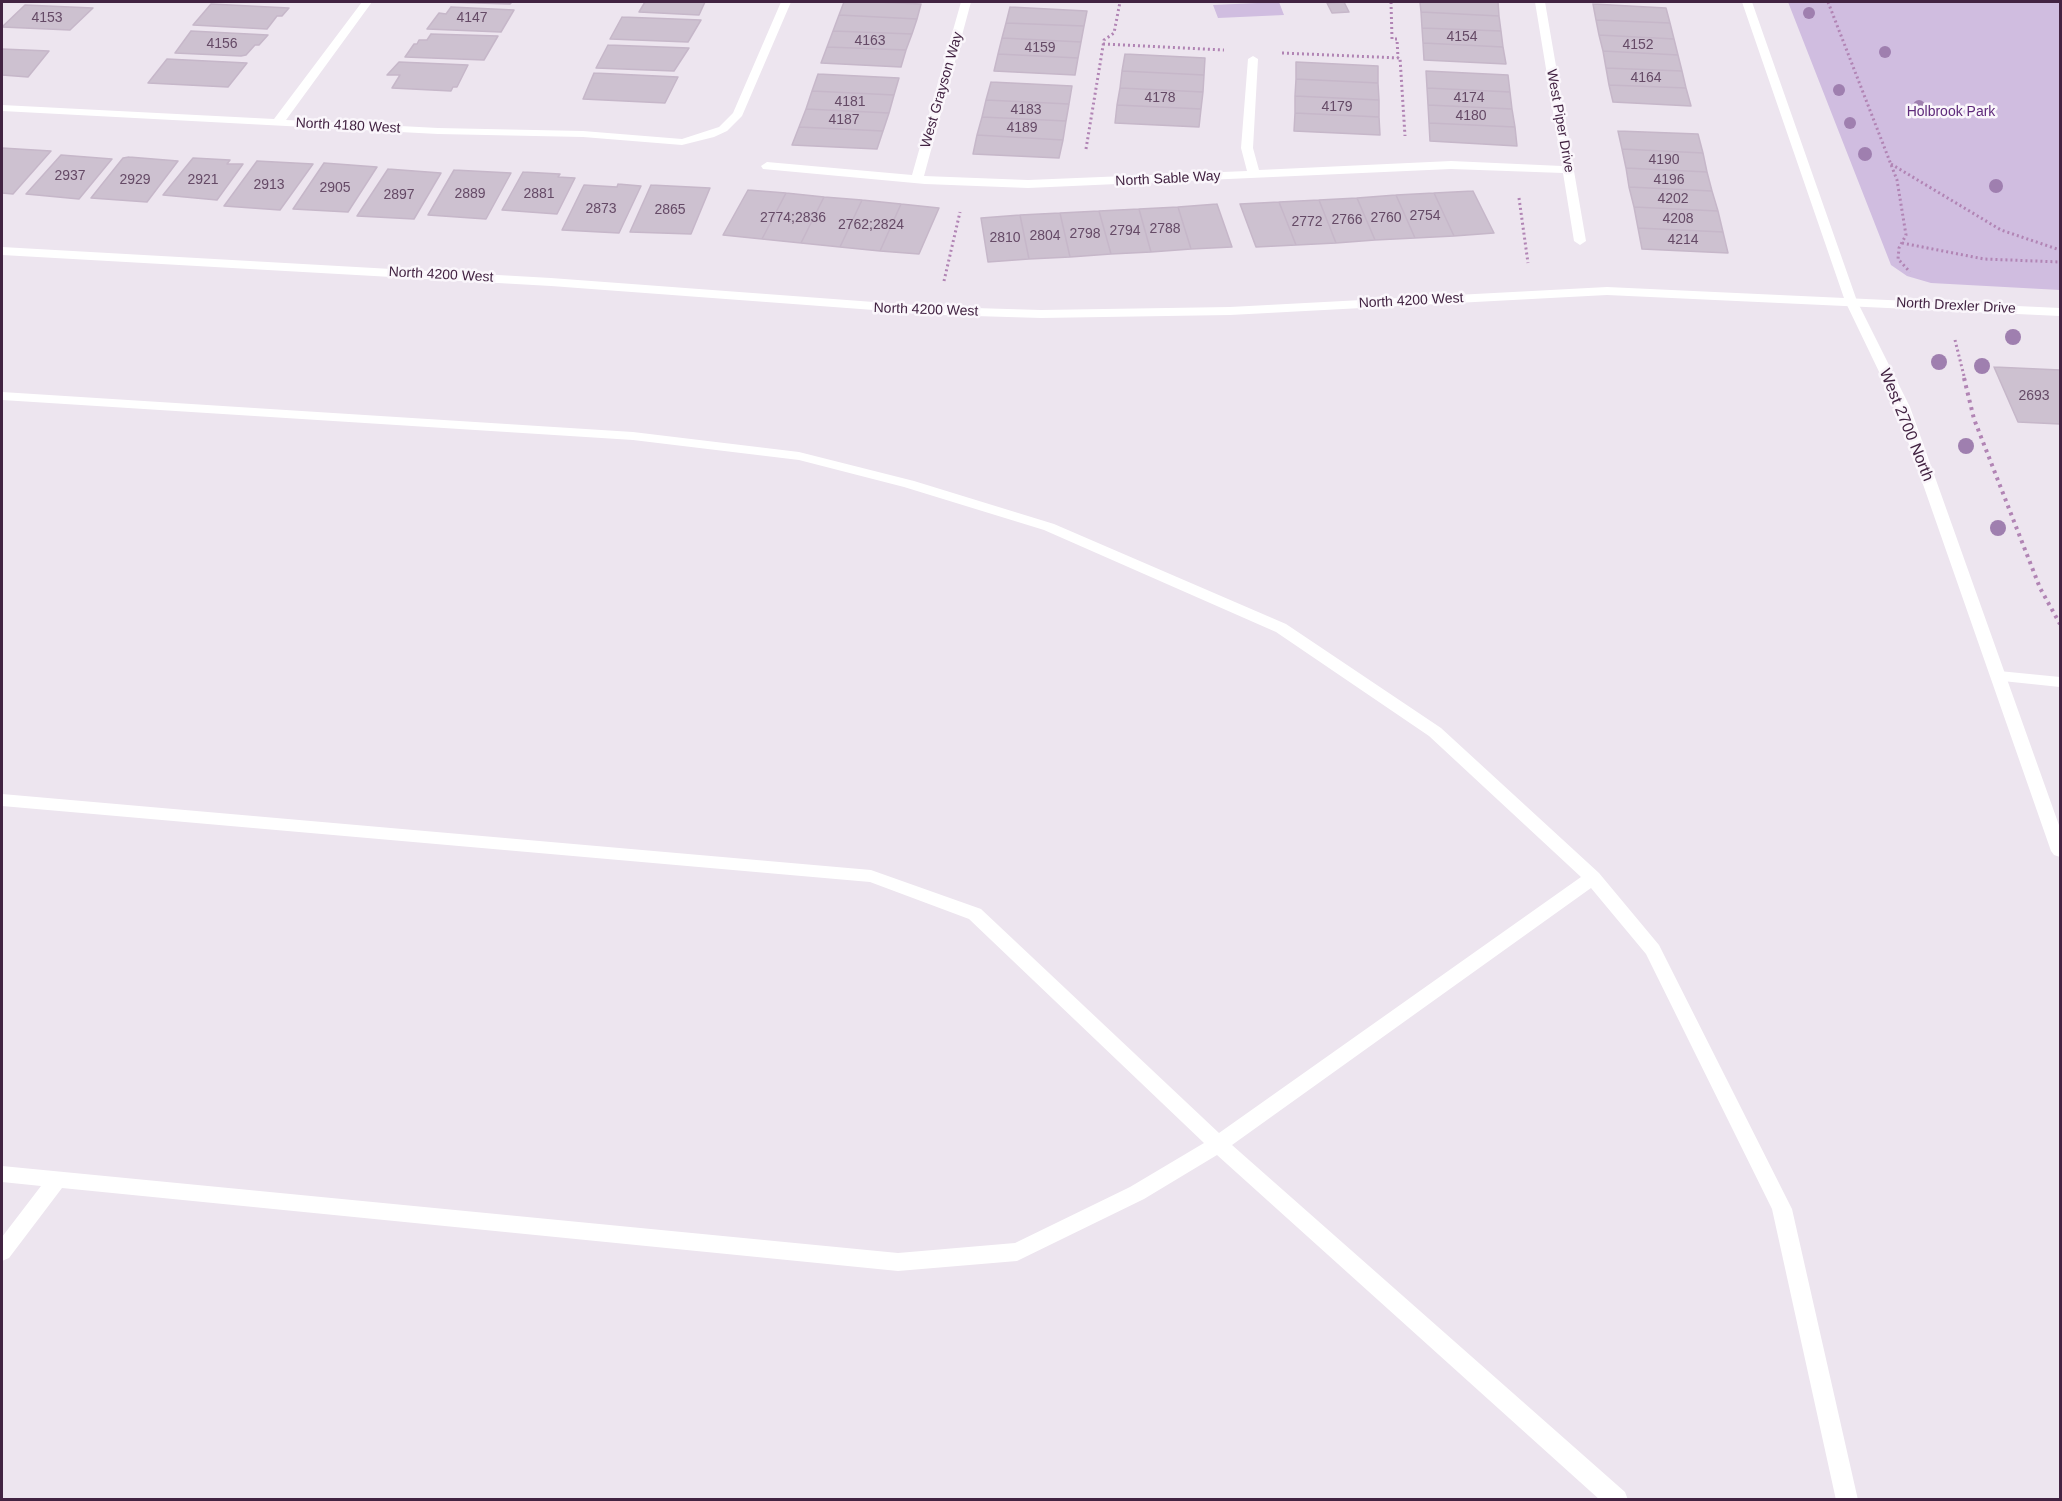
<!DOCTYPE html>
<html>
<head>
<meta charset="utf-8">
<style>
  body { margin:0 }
  #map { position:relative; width:2062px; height:1501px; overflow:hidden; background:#ede5ef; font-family:Arial,sans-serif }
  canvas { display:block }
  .frame { position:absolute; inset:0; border:3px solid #422342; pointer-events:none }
</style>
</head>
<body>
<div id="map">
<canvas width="2062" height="1501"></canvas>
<div class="frame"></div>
</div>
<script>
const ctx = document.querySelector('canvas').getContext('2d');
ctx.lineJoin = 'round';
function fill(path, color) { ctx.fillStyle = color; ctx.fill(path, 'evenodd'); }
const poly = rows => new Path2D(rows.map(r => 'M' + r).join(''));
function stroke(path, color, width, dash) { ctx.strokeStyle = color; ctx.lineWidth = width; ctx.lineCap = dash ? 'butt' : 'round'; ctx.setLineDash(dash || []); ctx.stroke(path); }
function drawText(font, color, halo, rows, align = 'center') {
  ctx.font = font + ' Arial,sans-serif'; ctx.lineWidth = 5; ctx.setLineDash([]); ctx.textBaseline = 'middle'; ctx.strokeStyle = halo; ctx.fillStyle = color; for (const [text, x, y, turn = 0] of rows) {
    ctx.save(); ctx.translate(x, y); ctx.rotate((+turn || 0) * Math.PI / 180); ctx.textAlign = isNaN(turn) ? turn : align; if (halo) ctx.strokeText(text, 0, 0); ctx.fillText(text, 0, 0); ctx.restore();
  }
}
const green = poly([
  [1279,2,1284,15,1218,18,1213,5],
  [1788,2,2060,2,2060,290,1931,283,1907,276,1891,265]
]);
const building = poly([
  [444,2,512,2,510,4,444,2],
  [645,2,705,2,699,15,639,12,645,2],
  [844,2,876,2,921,4,917,19,839,15,844,2],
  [1344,2,1349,12,1332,13,1327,3,1344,2],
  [1420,2,1498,2,1499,16,1421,12,1420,2],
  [211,4,289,8,282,16,277,16,267,29,193,25,211,4],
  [1593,4,1666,8,1670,23,1596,20,1593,4],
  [25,5,93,8,70,30,2,27,25,5],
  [451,7,514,10,501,32,427,29,439,13,446,14,451,7],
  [1010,7,1087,11,1084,26,1006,23,1010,7],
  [1421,12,1499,16,1501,31,1422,28,1421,12],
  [839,15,917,19,912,34,833,31,839,15],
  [622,17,701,20,688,42,610,39,622,17],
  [1596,20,1670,23,1674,39,1599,35,1596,20],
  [1006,23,1084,26,1081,42,1002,38,1006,23],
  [1422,28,1501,31,1503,47,1423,43,1422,28],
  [191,31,268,35,259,45,255,45,246,55,241,56,175,53,191,31],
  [833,31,912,34,906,50,827,47,833,31],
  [431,34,498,36,484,60,405,57,414,44,417,44,419,40,427,40,431,34],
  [1599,35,1674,39,1678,55,1603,51,1599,35],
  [1002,38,1081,42,1078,58,998,54,1002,38],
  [1423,43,1503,47,1506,64,1424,60,1423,43],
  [608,45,689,48,674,71,596,68,608,45],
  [827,47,906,50,901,67,821,63,827,47],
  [2,49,49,51,28,77,2,75,2,49],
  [1603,51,1678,55,1682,71,1606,68,1603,51],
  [998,54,1078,58,1075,75,994,71,998,54],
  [1125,54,1205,58,1204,75,1122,71,1125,54],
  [167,59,247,63,228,87,148,83,167,59],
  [399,62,468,65,457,87,453,87,451,91,392,88,400,75,387,75,399,62],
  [1296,62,1378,66,1378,83,1296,79,1296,62],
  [1606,68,1682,71,1686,88,1609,85,1606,68],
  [1122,71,1204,75,1203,92,1120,88,1122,71],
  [1426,71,1508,75,1510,92,1427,88,1426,71],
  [594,73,678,77,665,103,583,99,594,73],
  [818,74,899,78,894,95,812,91,818,74],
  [1296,79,1378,83,1379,100,1295,96,1296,79],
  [991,82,1072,86,1069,104,986,100,991,82],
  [1609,85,1686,88,1691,106,1613,102,1609,85],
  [1120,88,1203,92,1201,109,1117,105,1120,88],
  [1427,88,1510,92,1512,109,1428,105,1427,88],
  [812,91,894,95,889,113,806,109,812,91],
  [1295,96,1379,100,1379,117,1295,113,1295,96],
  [986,100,1069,104,1066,121,982,117,986,100],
  [1117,105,1201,109,1199,127,1115,123,1117,105],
  [1428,105,1512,109,1515,127,1429,123,1428,105],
  [806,109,889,113,883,131,799,127,806,109],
  [1295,113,1379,117,1380,135,1294,131,1295,113],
  [982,117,1066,121,1063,140,977,135,982,117],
  [1429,123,1515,127,1517,146,1430,141,1429,123],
  [799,127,883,131,877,149,792,145,799,127],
  [1618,131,1698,134,1703,153,1622,149,1618,131],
  [977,135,1063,140,1059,158,973,154,977,135],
  [2,148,51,151,13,194,2,193,2,148],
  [1622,149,1703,153,1707,172,1626,168,1622,149],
  [61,155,112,159,79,199,26,194,61,155],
  [129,157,178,161,147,202,91,198,123,158,129,157],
  [193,158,230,160,227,164,243,164,217,200,163,195,193,158],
  [257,161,313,164,280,210,224,206,257,161],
  [324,163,377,167,348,212,293,209,324,163],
  [1626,168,1707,172,1712,191,1629,187,1626,168],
  [388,169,441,173,414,219,357,216,388,169],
  [454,170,511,173,486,219,428,215,454,170],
  [523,172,560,174,558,177,575,178,557,214,502,210,523,172],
  [618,184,641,186,619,233,562,230,584,185,617,187,618,184],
  [651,185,710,188,691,234,630,232,651,185],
  [1629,187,1712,191,1718,211,1634,207,1629,187],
  [748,190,786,193,762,239,723,235,748,190],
  [1473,191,1494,233,1454,236,1434,193,1473,191],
  [786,193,824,197,801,243,762,239,786,193],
  [1434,193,1454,236,1415,238,1396,195,1434,193],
  [1396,195,1415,238,1375,240,1357,198,1396,195],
  [824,197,862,200,840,247,801,243,824,197],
  [1357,198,1375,240,1336,243,1319,200,1357,198],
  [862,200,901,204,880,251,840,247,862,200],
  [1319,200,1336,243,1296,245,1279,202,1319,200],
  [1279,202,1296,245,1256,247,1240,204,1279,202],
  [901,204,939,208,919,254,880,251,901,204],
  [1217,204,1232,247,1191,249,1178,207,1217,204],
  [1178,207,1191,249,1151,252,1139,209,1178,207],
  [1634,207,1718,211,1723,232,1638,228,1634,207],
  [1139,209,1151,252,1111,254,1099,211,1139,209],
  [1099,211,1111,254,1070,257,1060,213,1099,211],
  [1060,213,1070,257,1029,259,1020,215,1060,213],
  [1020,215,1029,259,988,262,981,218,1020,215],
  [1638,228,1723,232,1728,253,1642,249,1638,228],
  [1994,367,2060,370,2060,424,2018,422,1994,367]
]);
const pathFar1 = poly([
  [1391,2,1392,39,1397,39,1398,58],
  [1828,2,1897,180,1906,235,1899,248,1898,259,1910,272],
  [1103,44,1224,50],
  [1282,53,1400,58,1405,136],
  [1086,149,1104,40,1114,33,1120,2],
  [1891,164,2001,230,2060,250],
  [1519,198,1528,263],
  [1902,243,1984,259,2060,262],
  [944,281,960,212],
  [1955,340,1965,380]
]);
const path = poly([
  [1964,378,1974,419,2040,588,2060,624]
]);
const service = poly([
  [2,392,633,432,799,452,914,481,1054,524,1286,624,1441,728,1599,873,1659,945,1792,1209,1858,1500,1836,1500,1772,1209,1646,954,1591,888,1232,1145,1625,1492,1628,1500,1600,1500,1217,1155,1144,1199,1017,1261,898,1271,62,1188,9,1258,2,1261,2,1237,41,1186,2,1182,2,1166,898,1253,1015,1243,1130,1187,1204,1143,969,919,870,882,2,806,2,794,871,870,981,909,1219,1133,1581,877,1429,736,1276,632,1044,530,904,487,799,460,633,440,2,400,2,392]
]);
const minor = poly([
  [362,2,372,2,286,120,438,128,583,131,682,139,719,127,733,113,781,2,791,2,742,116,727,131,714,137,682,145,583,137,438,134,2,111,2,105,274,119,362,2],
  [961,2,971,2,924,176,1028,180,1247,171,1241,148,1248,59,1253,56,1258,59,1253,148,1259,170,1451,161,1562,166,1535,2,1545,2,1586,241,1580,245,1574,241,1563,173,1451,169,1028,188,925,184,763,169,761,166,767,162,912,175,961,2],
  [2,247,551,278,941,307,1041,310,1230,307,1607,287,2060,308,2060,316,1607,295,1230,315,1041,318,941,315,551,286,2,255,2,247],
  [1999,671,2060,677,2060,687,1993,680,1991,676,1993,672,1999,671]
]);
const tertiary = poly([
  [1742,2,1752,2,1857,301,1910,407,2060,828,2060,857,2054,855,2051,851,1896,407,1845,301,1742,2]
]);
const trees = [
  [1809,13,6],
  [1885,52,6],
  [1839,90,6],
  [1919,106,6],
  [1850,123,6],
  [1865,154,7],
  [1996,186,7],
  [2013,337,8],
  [1939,362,8],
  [1982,366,8],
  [1966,446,8],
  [1998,528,8]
];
const numberNames = [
  ["4153",47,18],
  ["4147",472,18],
  ["4154",1462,37],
  ["4163",870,41],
  ["4156",222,44],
  ["4152",1638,45],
  ["4159",1040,48],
  ["4164",1646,78],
  ["4178",1160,98],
  ["4174",1469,98],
  ["4181",850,102],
  ["4179",1337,107],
  ["4183",1026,110],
  ["4180",1471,116],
  ["4187",844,120],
  ["4189",1022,128],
  ["4190",1664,160],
  ["2937",70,176],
  ["2929",135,180],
  ["2921",203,180],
  ["4196",1669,180],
  ["2913",269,185],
  ["2905",335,188],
  ["2889",470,194],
  ["2881",539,194],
  ["2897",399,195],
  ["4202",1673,199],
  ["2873",601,209],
  ["2865",670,210],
  ["2754",1425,216],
  ["2774;2836",793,218],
  ["2760",1386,218],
  ["4208",1678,219],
  ["2766",1347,220],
  ["2772",1307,222],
  ["2762;2824",871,225],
  ["2788",1165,229],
  ["2794",1125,231],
  ["2798",1085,234],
  ["2804",1045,236],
  ["2810",1005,238],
  ["4214",1683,240],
  ["2693",2034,396]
];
const farStreetnames = [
  ["West Grayson Way",942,90,-74],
  ["West Piper Drive",1560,121,80],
  ["North 4180 West",348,126,3],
  ["North Sable Way",1168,179,-3],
  ["North 4200 West",441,275,3],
  ["North 4200 West",1411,301,-3],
  ["North Drexler Drive",1956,306,3],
  ["North 4200 West",926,310,2]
];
const farParknames = [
  ["Holbrook Park",1951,112]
];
const streetNames = [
  ["West 2700 North",1906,425,68]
];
fill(green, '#d0bde0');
fill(building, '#cdc1d0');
stroke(building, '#c6b7c9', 1.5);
stroke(pathFar1, '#b184b4', 3, [2, 3]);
stroke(path, '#b184b4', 4, [3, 4.5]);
fill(service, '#fff');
fill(minor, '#fff');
fill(tertiary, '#fff');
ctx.fillStyle = '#9f7faf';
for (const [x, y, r] of trees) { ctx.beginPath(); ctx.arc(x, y, r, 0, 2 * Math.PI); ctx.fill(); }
drawText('14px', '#654a66', null, numberNames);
drawText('14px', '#422342', '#faf6fb', farStreetnames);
drawText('14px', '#5f2b7b', '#faf6fb', farParknames);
drawText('16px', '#422342', '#faf6fb', streetNames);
</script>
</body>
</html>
